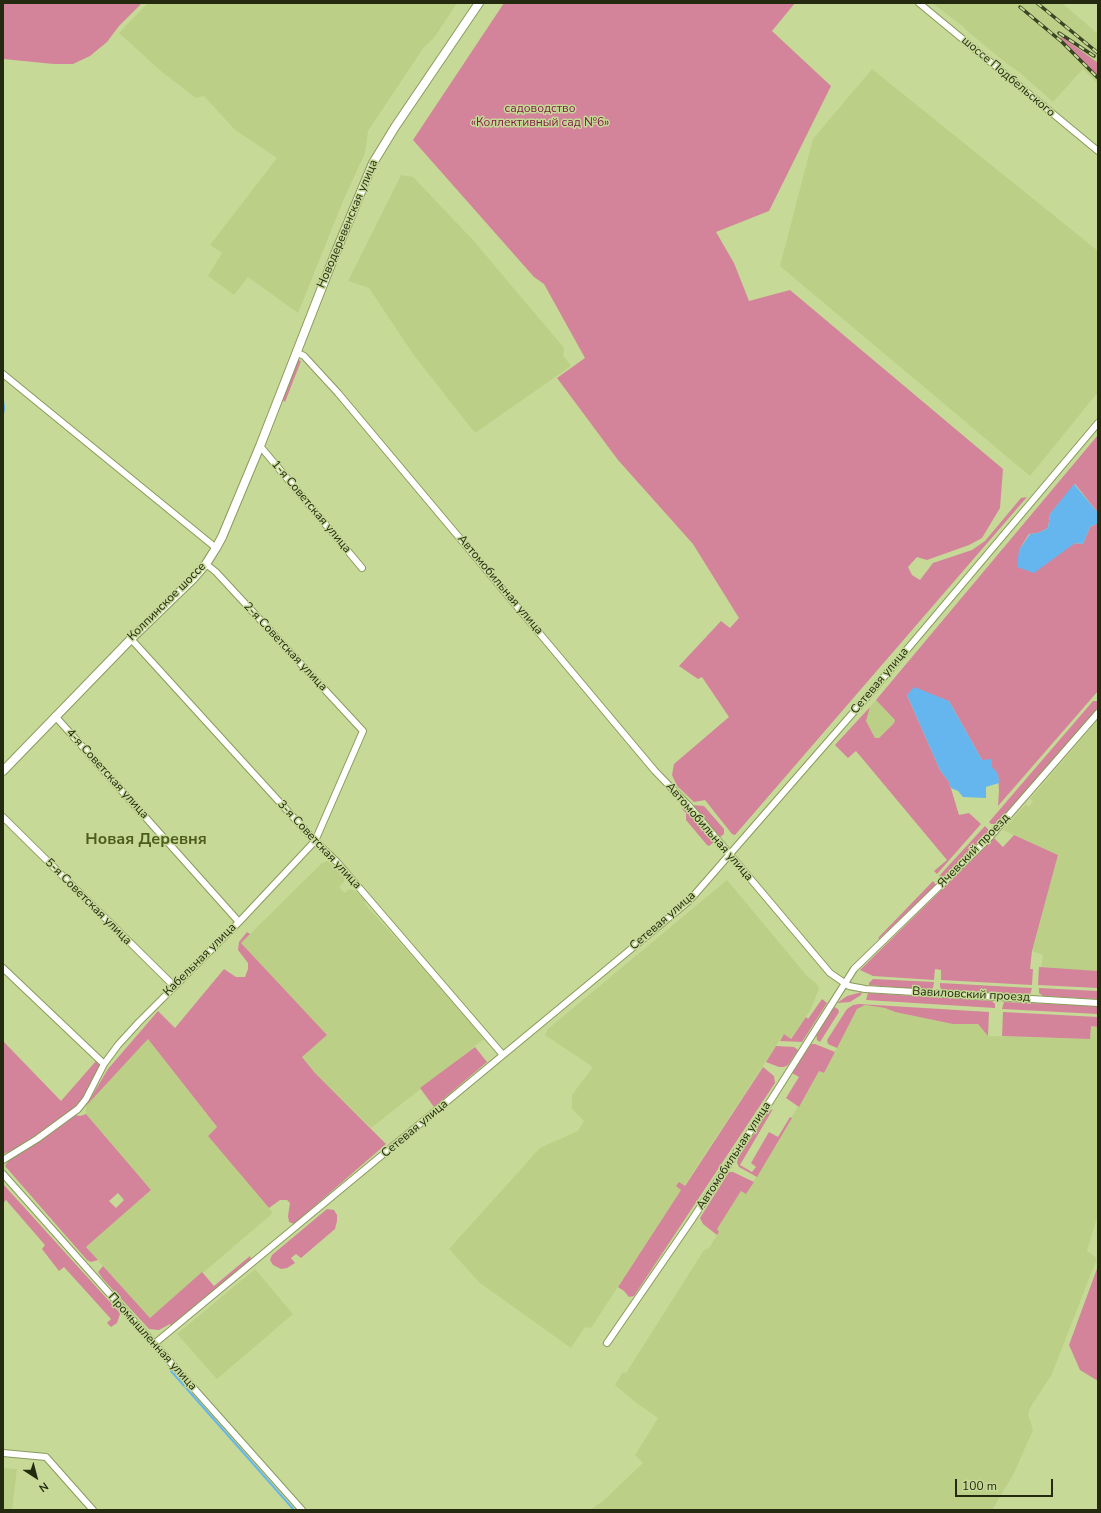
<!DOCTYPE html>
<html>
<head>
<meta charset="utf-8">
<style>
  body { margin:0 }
  #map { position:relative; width:1101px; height:1513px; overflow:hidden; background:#c6d997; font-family:"Nunito Sans",sans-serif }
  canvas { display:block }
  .frame { position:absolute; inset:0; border:4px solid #232a10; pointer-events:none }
  .north { position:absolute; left:16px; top:1457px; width:40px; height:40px; -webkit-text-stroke:3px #c6d997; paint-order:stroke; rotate:144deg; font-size:11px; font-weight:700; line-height:16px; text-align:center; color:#232a10 }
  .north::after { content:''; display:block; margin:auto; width:14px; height:18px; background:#232a10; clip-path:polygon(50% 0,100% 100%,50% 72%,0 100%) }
  .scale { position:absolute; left:955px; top:1479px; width:98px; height:18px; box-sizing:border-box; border:2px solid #232a10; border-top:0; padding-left:5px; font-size:12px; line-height:14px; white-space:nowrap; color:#232a10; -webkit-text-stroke:3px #c6d997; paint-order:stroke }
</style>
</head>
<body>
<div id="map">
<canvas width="1101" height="1513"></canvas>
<div class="frame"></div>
<div class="north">N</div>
<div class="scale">100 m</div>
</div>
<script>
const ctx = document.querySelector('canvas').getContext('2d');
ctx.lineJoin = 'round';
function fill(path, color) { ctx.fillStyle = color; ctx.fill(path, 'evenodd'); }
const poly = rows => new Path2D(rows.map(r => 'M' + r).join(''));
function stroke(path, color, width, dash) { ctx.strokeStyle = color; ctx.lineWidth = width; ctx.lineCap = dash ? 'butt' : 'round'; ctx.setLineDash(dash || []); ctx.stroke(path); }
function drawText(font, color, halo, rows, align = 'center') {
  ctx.font = font + ' "Nunito Sans",sans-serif'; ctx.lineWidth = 3; ctx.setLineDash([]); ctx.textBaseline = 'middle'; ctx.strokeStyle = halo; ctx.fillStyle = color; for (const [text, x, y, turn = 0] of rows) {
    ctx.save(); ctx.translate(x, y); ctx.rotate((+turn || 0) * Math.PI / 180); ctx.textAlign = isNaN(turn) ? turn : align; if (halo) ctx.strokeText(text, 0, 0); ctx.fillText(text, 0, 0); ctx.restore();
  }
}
const built = poly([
  [148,3,457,3,434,38,424,47,368,131,365,153,343,201,298,313,248,277,234,295,208,276,222,253,210,245,277,158,234,129,204,96,196,98,162,72,119,33],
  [932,3,1062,3,1098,34,1098,84,1083,69,1053,102,1019,72,1006,63,966,30,962,25,961,25],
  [872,69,1098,251,1098,392,1030,476,780,266,813,139],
  [401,175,413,177,473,240,564,348,563,355,571,366,475,433,413,354,369,288,348,281],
  [876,700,895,720,894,723,879,738,875,738,866,721,870,707],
  [1098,720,1098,971,1041,968,1043,955,1032,951,1058,855,1003,830,1026,804,1029,807,1033,801,1030,799],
  [328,861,344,877,344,882,339,887,345,893,349,889,354,890,365,900,365,904,428,974,484,1039,371,1128,315,1073,302,1057,327,1035,241,943,322,863],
  [727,880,807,976,817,984,819,989,810,1011,790,1039,783,1035,684,1186,679,1183,681,1190,591,1328,585,1327,571,1348,480,1283,449,1249,540,1148,578,1131,584,1121,572,1109,572,1095,593,1067,545,1035,548,1029],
  [865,1005,885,1008,895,1012,953,1024,978,1024,988,1036,1090,1039,1091,1026,1098,1027,1098,1214,1087,1251,1097,1258,1052,1374,1030,1408,1028,1414,1033,1430,1013,1475,992,1510,590,1510,603,1501,643,1463,635,1455,658,1418,635,1402,615,1385,623,1372,626,1373,704,1250,709,1248,719,1232,716,1230,741,1191,746,1194,819,1071,824,1073,857,1008],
  [148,1039,217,1128,208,1136,273,1213,150,1318,86,1247,151,1190,86,1114,86,1106],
  [255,1269,293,1314,217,1379,177,1334],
  [3,1468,17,1469,12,1510,3,1510]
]);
const green = poly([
  [4,3,142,3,119,26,107,42,90,56,73,64,54,64,3,59,3,8],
  [504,3,795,3,772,31,831,86,769,211,716,232,734,263,749,301,790,290,1003,469,1000,508,982,538,969,545,927,560,917,557,908,567,912,575,920,580,933,563,972,550,985,541,1021,498,1027,497,735,835,732,834,705,800,694,802,677,786,672,775,674,764,729,717,702,677,698,679,679,666,721,621,730,628,739,618,693,544,618,460,557,378,585,358,544,284,534,277,413,140],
  [1062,37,1098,63,1098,76,1060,38],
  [298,360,301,361,285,402,282,399],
  [1098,435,1098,513,1075,484,1050,514,1048,528,1038,533,1029,534,1019,550,1055,556,1075,543,1083,544,1090,527,1098,523,1098,691,998,806,999,791,998,774,982,760,949,701,907,695,940,770,949,782,959,815,969,813,981,824,937,874,934,871,947,860,856,751,848,758,835,745,870,707,866,721,875,738,879,738,894,723,895,720,876,700],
  [1093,701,1098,701,1098,708,999,821,996,824,991,824,989,822],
  [693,805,704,806,724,829,724,834,720,837],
  [683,808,690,813,714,842,709,846,707,845,686,820,686,813,682,809],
  [985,826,988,829,988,833,942,879,939,876],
  [1014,835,1058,855,1032,951,1030,969,1033,969,1032,985,941,980,941,970,935,969,934,980,873,976,860,970,994,838,1003,847],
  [933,881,936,885,879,939,878,938],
  [247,932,250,934,241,943,327,1035,302,1057,315,1073,386,1144,294,1224,289,1222,288,1216,290,1203,287,1200,280,1200,269,1208,208,1136,217,1127,148,1039,86,1106,108,1069,158,1011,175,1028,224,969,236,977,245,977,248,969,248,963,238,950,239,942],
  [1039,967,1098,971,1098,988,1038,985],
  [873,979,934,982,933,988,930,990,869,985,869,983],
  [940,983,1032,988,1030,995,942,990,940,987],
  [1039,988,1098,991,1098,999,1043,996,1039,993],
  [862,992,861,995,850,1002,837,1003,847,996],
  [868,993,992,1001,995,1004,995,1008,866,1000],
  [822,999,827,1003,802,1042,780,1041,784,1034,791,1039,806,1017,808,1019],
  [1004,1002,1098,1006,1098,1014,1002,1009],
  [859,1004,989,1012,988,1036,978,1024,953,1024,895,1012,885,1008,865,1005,857,1009,837,1048,828,1044,827,1040,847,1009,853,1005],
  [834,1007,838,1009,839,1012,820,1042,817,1040,816,1033],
  [1003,1012,1098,1017,1098,1027,1091,1026,1090,1039,1002,1036],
  [3,1041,61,1101,96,1061,102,1066,85,1096,66,1116,16,1149,3,1154],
  [811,1044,815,1044,835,1052,824,1073,819,1071,799,1107,786,1098,799,1077,792,1073],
  [776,1046,794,1047,798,1050,788,1065,784,1067,779,1067,766,1062],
  [475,1047,487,1062,434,1107,420,1088],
  [763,1067,774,1076,775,1083,634,1296,629,1297,624,1291,618,1287,681,1190,676,1186,679,1182,685,1186],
  [773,1109,740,1165,752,1172,756,1167,751,1163,769,1132,778,1137,790,1117,792,1118,757,1177,739,1167,737,1163,738,1158,768,1112],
  [86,1114,151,1190,86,1247,98,1260,91,1262,87,1260,5,1166,9,1160,38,1142,75,1115,80,1116],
  [118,1193,124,1200,116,1208,109,1201],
  [729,1172,733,1172,754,1182,746,1194,741,1191,717,1229,719,1232,717,1235,703,1224,700,1218],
  [3,1184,119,1312,120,1314,117,1323,111,1327,107,1323,111,1319,64,1267,59,1271,42,1249,45,1245,6,1200,3,1203],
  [327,1209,334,1210,337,1215,337,1221,335,1229,301,1258,296,1254,291,1258,295,1263,287,1268,281,1269,273,1265,270,1260,272,1255],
  [250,1256,251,1259,171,1326,170,1324,159,1330,149,1329,103,1279,98,1272,103,1266,150,1318,202,1272,214,1286],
  [1098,1266,1098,1381,1080,1370,1069,1345]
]);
const water = poly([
  [1074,484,1098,513,1098,523,1090,527,1083,544,1075,543,1034,573,1017,567,1019,550,1030,534,1038,533,1048,528,1050,514],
  [914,687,949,701,982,760,992,759,992,767,998,774,999,783,986,787,986,798,963,797,958,791,951,788,949,782,940,770,907,695]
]);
const stream = poly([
  [3,400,4,408,3,414],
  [171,1371,294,1510]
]);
const minor = poly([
  [919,3,1098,151],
  [296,352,304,356,338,393,655,771,689,806,830,973,849,986,865,989,1098,1003],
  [3,374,216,548],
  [260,446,362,568],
  [131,639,315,841,337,862,503,1055],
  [55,716,239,922],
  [3,817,174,986],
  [3,968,104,1064],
  [3,1160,37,1139,78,1109,86,1099,104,1064,118,1045,139,1022,239,922,315,841,363,731,216,572,206,564],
  [3,1174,302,1510],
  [607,1343,691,1221,771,1100,854,969,988,839,1098,713],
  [154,1344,689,901,872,691,1098,423],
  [3,1453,46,1457,93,1510]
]);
const secondary = poly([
  [3,771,131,639,193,579,206,564,216,548,222,537,260,446,335,254,373,163,395,127,479,3]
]);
const rail = poly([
  [1037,3,1098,53],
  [1020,7,1062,42,1098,78],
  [1059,33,1094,56]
]);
const streetNames = [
  ["шоссе Подбельского",1008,77,40],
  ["Новодеревенская улица",348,224,-67],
  ["1-я Советская улица",311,507,50],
  ["Автомобильная улица",500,585,50],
  ["Колпинское шоссе",167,602,-45],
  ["2-я Советская улица",285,647,47],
  ["Сетевая улица",880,681,-50],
  ["4-я Советская улица",107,774,48],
  ["Автомобильная улица",709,832,49],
  ["3-я Советская улица",319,845,47],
  ["Ячевский проезд",974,851,-46],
  ["5-я Советская улица",88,902,45],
  ["Сетевая улица",663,921,-41],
  ["Кабельная улица",200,960,-45],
  ["Вавиловский проезд",971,995,3],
  ["Сетевая улица",415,1129,-40],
  ["Автомобильная улица",734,1156,-57],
  ["Промышленная улица",152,1342,48]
];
const parkNames = [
  ["садоводство",540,109],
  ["«Коллективный сад №6»",540,123]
];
const districtNames = [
  ["Новая Деревня",146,840]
];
fill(built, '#bbd086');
fill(green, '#d3849b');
fill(water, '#65b6ef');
stroke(stream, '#65b6ef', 2);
stroke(minor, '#8a9b5c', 8);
stroke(secondary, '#8a9b5c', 10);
stroke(minor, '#fff', 6);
stroke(secondary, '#fff', 8);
stroke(rail, '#3b4424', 3.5);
stroke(rail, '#c6d997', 2, [6]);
drawText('12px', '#232a10', '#c6d997', streetNames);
drawText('12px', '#7d1842', '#c6d997', parkNames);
drawText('bold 16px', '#4d5c1c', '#c6d997', districtNames);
</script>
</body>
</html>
